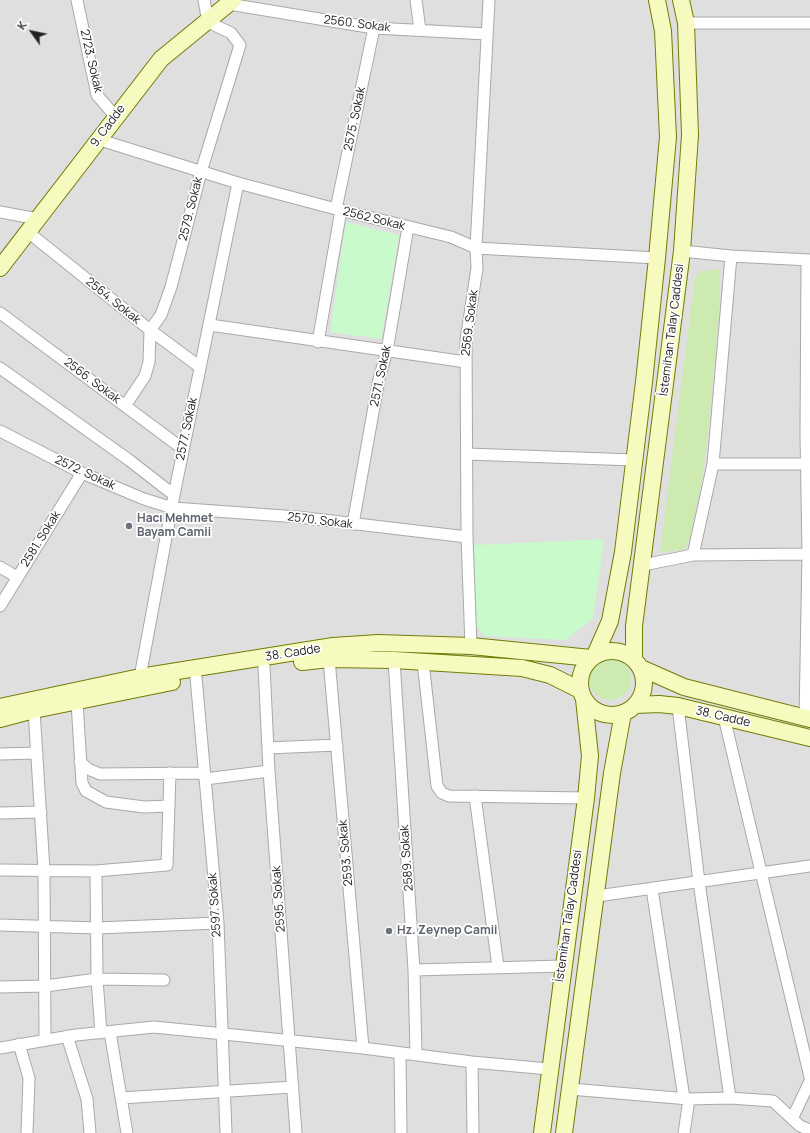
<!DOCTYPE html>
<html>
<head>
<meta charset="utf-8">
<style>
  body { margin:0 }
  #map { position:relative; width:810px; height:1133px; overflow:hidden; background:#f2efe9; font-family:Manrope,sans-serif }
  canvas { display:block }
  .north { position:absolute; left:12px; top:12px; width:40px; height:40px; -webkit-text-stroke:3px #fff; paint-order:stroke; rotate:303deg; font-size:11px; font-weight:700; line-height:16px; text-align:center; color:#222 }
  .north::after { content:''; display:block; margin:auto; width:14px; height:18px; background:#222; clip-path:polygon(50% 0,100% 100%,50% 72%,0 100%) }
</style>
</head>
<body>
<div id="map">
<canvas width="810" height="1133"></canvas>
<div class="north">K</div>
</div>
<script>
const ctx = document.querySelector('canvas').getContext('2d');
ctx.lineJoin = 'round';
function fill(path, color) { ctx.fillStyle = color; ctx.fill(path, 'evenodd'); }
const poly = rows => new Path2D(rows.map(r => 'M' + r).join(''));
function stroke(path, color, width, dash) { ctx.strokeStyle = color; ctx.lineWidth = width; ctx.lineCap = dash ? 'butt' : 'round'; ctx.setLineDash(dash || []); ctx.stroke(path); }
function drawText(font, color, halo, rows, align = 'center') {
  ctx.font = font + ' Manrope,sans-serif'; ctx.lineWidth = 3.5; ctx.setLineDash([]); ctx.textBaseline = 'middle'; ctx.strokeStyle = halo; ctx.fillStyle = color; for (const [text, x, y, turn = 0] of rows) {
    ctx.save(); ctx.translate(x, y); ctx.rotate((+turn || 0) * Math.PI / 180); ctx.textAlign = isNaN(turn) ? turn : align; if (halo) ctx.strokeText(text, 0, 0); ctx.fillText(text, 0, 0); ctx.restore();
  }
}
const residential = poly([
  [0,0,810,0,810,1133,0,1133]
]);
const grass = poly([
  [720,269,720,303,709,423,702,480,690,538,684,550,660,552,695,277,702,271],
  '589 679a21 21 0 1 1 42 0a21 21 0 1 1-42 0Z'
]);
const park = poly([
  [346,222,399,235,381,339,330,332],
  [604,539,593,619,565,640,484,636,476,625,474,545]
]);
const street = poly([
  [77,0,97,95,115,116],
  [416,0,420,30],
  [229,4,374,28,487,34],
  [686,23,810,23],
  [97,139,238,183,336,209,451,237,476,248,657,258],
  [336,209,374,28],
  [0,212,38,219],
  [28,232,150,330,200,367],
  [682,251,731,256,810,260],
  [0,313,183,449],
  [210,325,466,362],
  [318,342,341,210],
  [0,368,129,460,174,495],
  [125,406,145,376,149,362,150,330,161,315,171,287,201,172,240,45,231,33,208,22,204,0],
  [0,431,82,473,144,499,173,508,298,517,467,537],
  [467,454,634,460],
  [713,464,806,464],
  [353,524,379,379,387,351,408,227],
  [693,555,713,464,731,256],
  [643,565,693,555,810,554],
  [0,567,17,577],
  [0,606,82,473],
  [471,646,467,537,466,340,477,268,476,248,489,0],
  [329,659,363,1048],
  [394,660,414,970,416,1055],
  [423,662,437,786,442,793,449,796,586,798],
  [264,666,269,771,296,1133],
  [140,677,174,495,238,183],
  [196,677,218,923,226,1133],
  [77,702,82,783,86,791,106,802,144,807,169,806],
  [678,706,699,882,730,1098],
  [34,710,44,870,45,1040],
  [724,717,810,1077],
  [805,718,808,554,806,435,807,260],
  [268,748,337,745],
  [0,754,37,753],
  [80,762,88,769,100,774,204,773],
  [205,779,269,771],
  [475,796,498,967],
  [0,813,41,812],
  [0,870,96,871,167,865,170,773],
  [96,871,97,979,101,1033],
  [652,889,684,1098],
  [597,896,810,866],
  [0,925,97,928,218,923],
  [414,970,563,966],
  [0,987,45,986,97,979,164,980],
  [110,1032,127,1133],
  [67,1036,87,1099,90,1133],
  [19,1044,29,1078,27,1133],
  [0,1048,76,1035,154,1027,363,1048,472,1062,549,1069],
  [400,1053,401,1133],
  [472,1062,473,1133],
  [570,1089,689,1099,730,1098,773,1101,800,1126,810,1130],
  [121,1098,293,1087],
  [792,1119,810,1081],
  [684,1133,689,1099]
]);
const secondary = poly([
  [0,268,161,59,233,0],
  '580 683a32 32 0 1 1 64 0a32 32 0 1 1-64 0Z',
  [595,655,610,621,623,552,644,382,657,258,668,137,663,31,657,0],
  [634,659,634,626,682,251,690,135,686,23,681,0],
  [302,662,329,659,394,660,522,668,550,675,580,690],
  [641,668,684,687,810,719],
  [635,705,659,704,678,706,810,738],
  [0,707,140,677,333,646,378,643,471,646,591,658],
  [0,719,34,710,172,682],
  [542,1133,586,798,590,756,584,699],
  [564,1133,612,773,623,713]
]);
const markers = [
  [129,526,4,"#6b7280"],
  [389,931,4,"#6b7280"]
];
const streetNames = [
  ["2560. Sokak",357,24,7],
  ["2723. Sokak",91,61,77],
  ["2575. Sokak",355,119,-78],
  ["9. Cadde",108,126,-53],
  ["2579. Sokak",191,209,-76],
  ["2562 Sokak",374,219,14],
  ["2564. Sokak",113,301,39],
  ["2569. Sokak",470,323,-83],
  ["İstemihan Talay Caddesi",672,330,-83],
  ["2571. Sokak",381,376,-78],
  ["2566. Sokak",92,381,37],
  ["2577. Sokak",187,429,-78],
  ["2572. Sokak",85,473,25],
  ["2570. Sokak",320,521,7],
  ["2581. Sokak",41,539,-58],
  ["38. Cadde",293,653,-9],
  ["38. Cadde",723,717,13],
  ["2593. Sokak",346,853,-95],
  ["2589. Sokak",407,858,-94],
  ["2595. Sokak",279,899,-94],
  ["2597. Sokak",215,905,-94],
  ["İstemihan Talay Caddesi",569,916,-82]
];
const worshipNames = [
  ["Hacı Mehmet",137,519],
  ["Bayam Camii",137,533],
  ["Hz. Zeynep Camii",397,931]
];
fill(residential, '#e0dfdf');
fill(grass, '#cdebb0');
fill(park, '#c8facc');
stroke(street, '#a9a9a9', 13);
stroke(secondary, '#707d05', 18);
stroke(street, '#fff', 11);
stroke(secondary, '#f7fabf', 16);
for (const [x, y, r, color] of markers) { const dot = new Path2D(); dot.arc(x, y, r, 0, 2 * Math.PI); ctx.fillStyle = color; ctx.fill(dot); stroke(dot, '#fff', 1.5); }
drawText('12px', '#222', '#fff', streetNames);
drawText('bold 12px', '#5b616d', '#fff', worshipNames, 'left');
</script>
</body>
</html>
